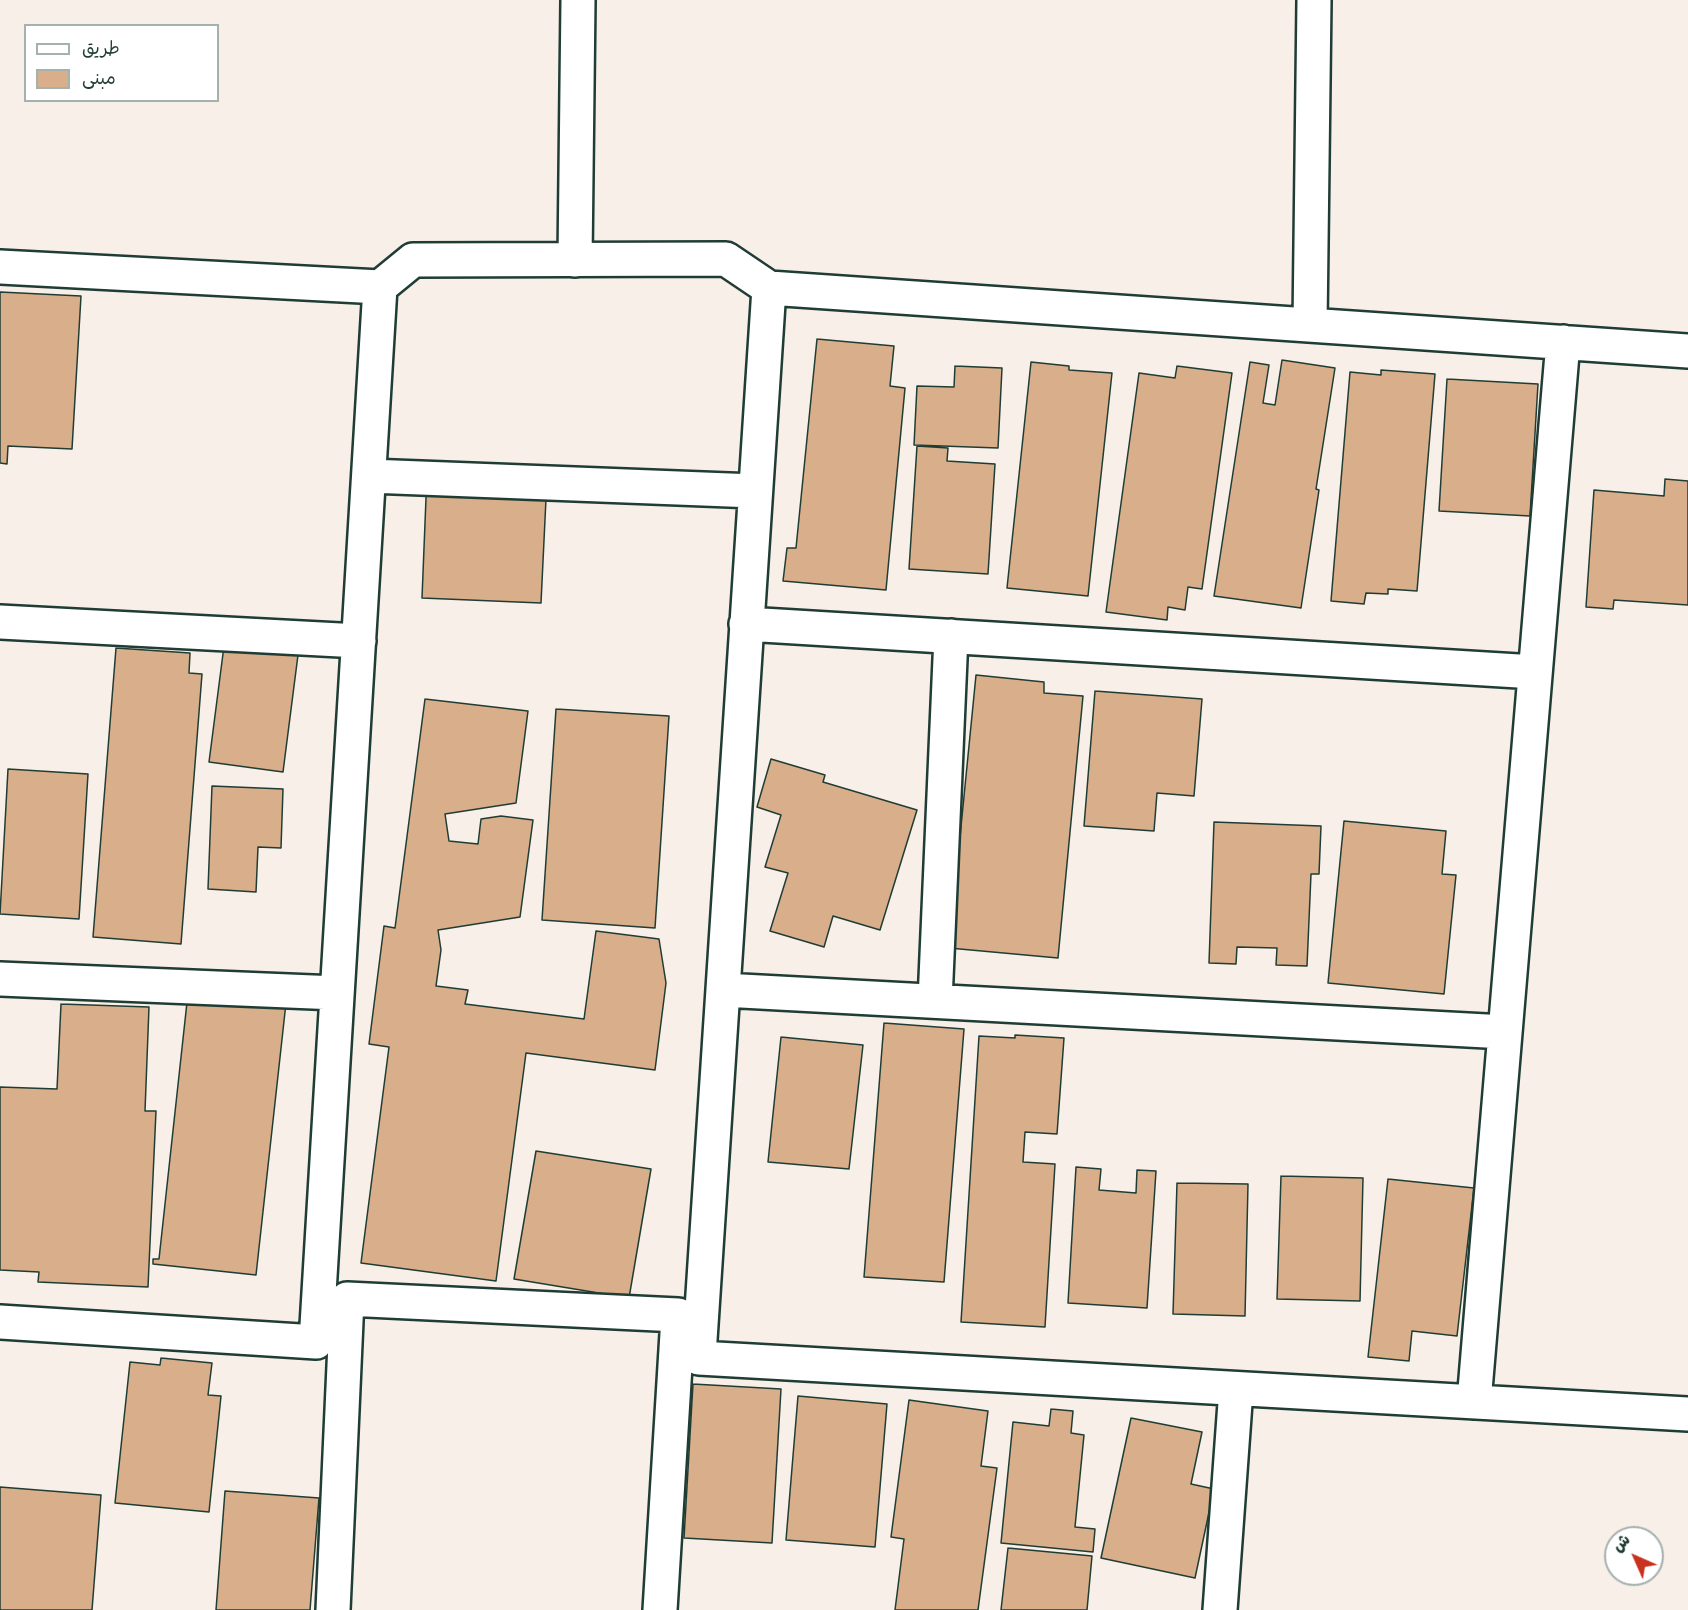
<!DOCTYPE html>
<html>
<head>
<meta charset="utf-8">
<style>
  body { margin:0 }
  #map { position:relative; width:1688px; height:1610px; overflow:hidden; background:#f7efe8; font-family:Dekko,"Playpen Sans Arabic",sans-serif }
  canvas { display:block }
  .legend { position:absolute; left:24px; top:24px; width:195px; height:78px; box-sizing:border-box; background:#fff; border:2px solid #a5b1ae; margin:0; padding:8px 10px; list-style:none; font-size:18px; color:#1f3d34 }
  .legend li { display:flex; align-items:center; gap:12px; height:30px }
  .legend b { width:30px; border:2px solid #a5b1ae }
  .north { position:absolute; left:1604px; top:1526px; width:60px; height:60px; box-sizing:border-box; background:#fff; border:2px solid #a5b1ae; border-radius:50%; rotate:315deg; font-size:16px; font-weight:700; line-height:24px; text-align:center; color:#1f3d34 }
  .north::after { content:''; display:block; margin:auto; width:21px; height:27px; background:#c8321e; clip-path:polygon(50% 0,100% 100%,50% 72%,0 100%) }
</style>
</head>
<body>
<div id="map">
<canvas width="1688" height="1610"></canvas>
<ul class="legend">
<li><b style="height:8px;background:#fff"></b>طريق</li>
<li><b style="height:16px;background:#d9ae8a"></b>مبنى</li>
</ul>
<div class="north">ش</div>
</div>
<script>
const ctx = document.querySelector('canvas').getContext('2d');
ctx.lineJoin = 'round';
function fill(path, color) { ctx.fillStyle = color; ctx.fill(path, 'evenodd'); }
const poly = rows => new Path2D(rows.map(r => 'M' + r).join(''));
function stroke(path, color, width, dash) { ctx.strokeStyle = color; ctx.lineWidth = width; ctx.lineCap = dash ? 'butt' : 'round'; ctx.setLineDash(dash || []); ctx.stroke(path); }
const building = poly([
  [0,292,81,296,72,449,8,446,7,464,0,463,0,292],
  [817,339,894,346,890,386,905,388,886,590,783,581,787,548,796,548,817,339],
  [1282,360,1335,368,1316,489,1319,490,1301,608,1214,596,1250,362,1269,365,1263,403,1275,405,1282,360],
  [1031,362,1069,366,1069,370,1112,373,1088,596,1007,588,1031,362],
  [955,366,1002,368,998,448,914,445,917,386,954,387,955,366],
  [1177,366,1232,373,1202,589,1188,587,1185,610,1168,607,1167,620,1106,612,1139,373,1175,378,1177,366],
  [1381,370,1435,374,1417,591,1388,589,1388,594,1366,593,1364,604,1331,601,1350,372,1381,375,1381,370],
  [1447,379,1538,384,1530,516,1439,511,1447,379],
  [917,446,948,448,947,461,995,464,988,574,909,569,917,446],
  [427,473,547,478,541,603,422,598,427,473],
  [1665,479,1688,481,1688,605,1614,600,1613,609,1586,607,1594,490,1664,496,1665,479],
  [224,646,298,655,283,772,209,762,224,646],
  [116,648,190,653,189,673,202,674,181,944,93,937,116,648],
  [976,675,1044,682,1044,693,1083,696,1058,958,949,948,976,675],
  [1095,691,1202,699,1194,796,1157,793,1154,831,1084,826,1095,691],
  [425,699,528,711,516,803,445,814,449,841,478,844,481,819,501,816,533,820,520,917,438,930,441,950,436,986,468,990,465,1004,584,1019,596,931,659,939,666,983,655,1070,526,1053,496,1281,361,1263,389,1047,369,1044,384,926,395,928,425,699],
  [556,709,669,716,655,928,542,920,556,709],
  [771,759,825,775,823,782,917,810,880,930,833,916,824,947,770,931,788,873,765,867,781,815,757,807,771,759],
  [8,769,88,774,79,919,0,914,8,769],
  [212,786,283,789,281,848,258,847,256,892,208,889,212,786],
  [1344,821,1446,831,1442,874,1456,875,1444,994,1328,983,1344,821],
  [1214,822,1321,826,1319,874,1311,874,1307,966,1276,965,1277,948,1237,947,1236,964,1209,963,1214,822],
  [188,993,286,1003,256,1275,153,1264,153,1259,159,1259,188,993],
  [61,1004,149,1007,145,1111,156,1111,148,1287,38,1282,39,1272,0,1270,0,1087,57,1089,61,1004],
  [884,1023,964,1029,944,1282,864,1277,884,1023],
  [1015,1035,1064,1038,1057,1134,1025,1132,1023,1162,1055,1164,1045,1327,961,1322,979,1036,1015,1038,1015,1035],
  [781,1037,863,1045,849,1169,768,1162,781,1037],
  [536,1151,651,1169,629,1298,514,1279,536,1151],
  [1076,1167,1101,1169,1099,1190,1136,1193,1137,1170,1156,1171,1147,1308,1068,1303,1076,1167],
  [1281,1176,1363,1178,1360,1301,1277,1299,1281,1176],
  [1388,1179,1474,1188,1457,1336,1412,1331,1409,1361,1368,1357,1388,1179],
  [1177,1183,1248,1184,1245,1316,1173,1314,1177,1183],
  [161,1358,212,1363,208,1395,221,1396,209,1512,115,1503,130,1362,160,1365,161,1358],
  [693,1384,781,1389,772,1543,684,1538,693,1384],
  [798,1396,887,1404,875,1547,786,1540,798,1396],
  [909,1400,988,1411,981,1466,997,1468,978,1610,895,1610,904,1539,891,1537,909,1400],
  [1051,1409,1073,1411,1071,1433,1084,1435,1075,1527,1095,1529,1093,1552,1001,1543,1013,1422,1049,1426,1051,1409],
  [1131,1418,1202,1432,1191,1484,1214,1489,1195,1578,1101,1558,1131,1418],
  [0,1487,101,1495,92,1610,0,1610,0,1487],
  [225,1491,319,1498,310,1610,216,1610,225,1491],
  [1008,1548,1092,1556,1087,1610,1001,1610,1008,1548]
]);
const street = poly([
  [575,260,578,0],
  [0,267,380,287,413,260,726,259,769,288,1688,351],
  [1310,325,1314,0],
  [369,476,755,491],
  [0,622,359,641],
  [746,624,1535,672],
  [0,979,337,993],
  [723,990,1505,1032],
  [935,1001,951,636],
  [0,1322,316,1342,347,1299,678,1315,699,1358,1688,1414],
  [316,1342,380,287],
  [699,1355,769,288],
  [1474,1402,1563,342],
  [333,1610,347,1299],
  [660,1610,678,1317],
  [1220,1610,1236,1389]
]);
fill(building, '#d9ae8a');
stroke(building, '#1f3d34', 1.5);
stroke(street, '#1f3d34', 38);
stroke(street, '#fff', 33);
</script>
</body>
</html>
